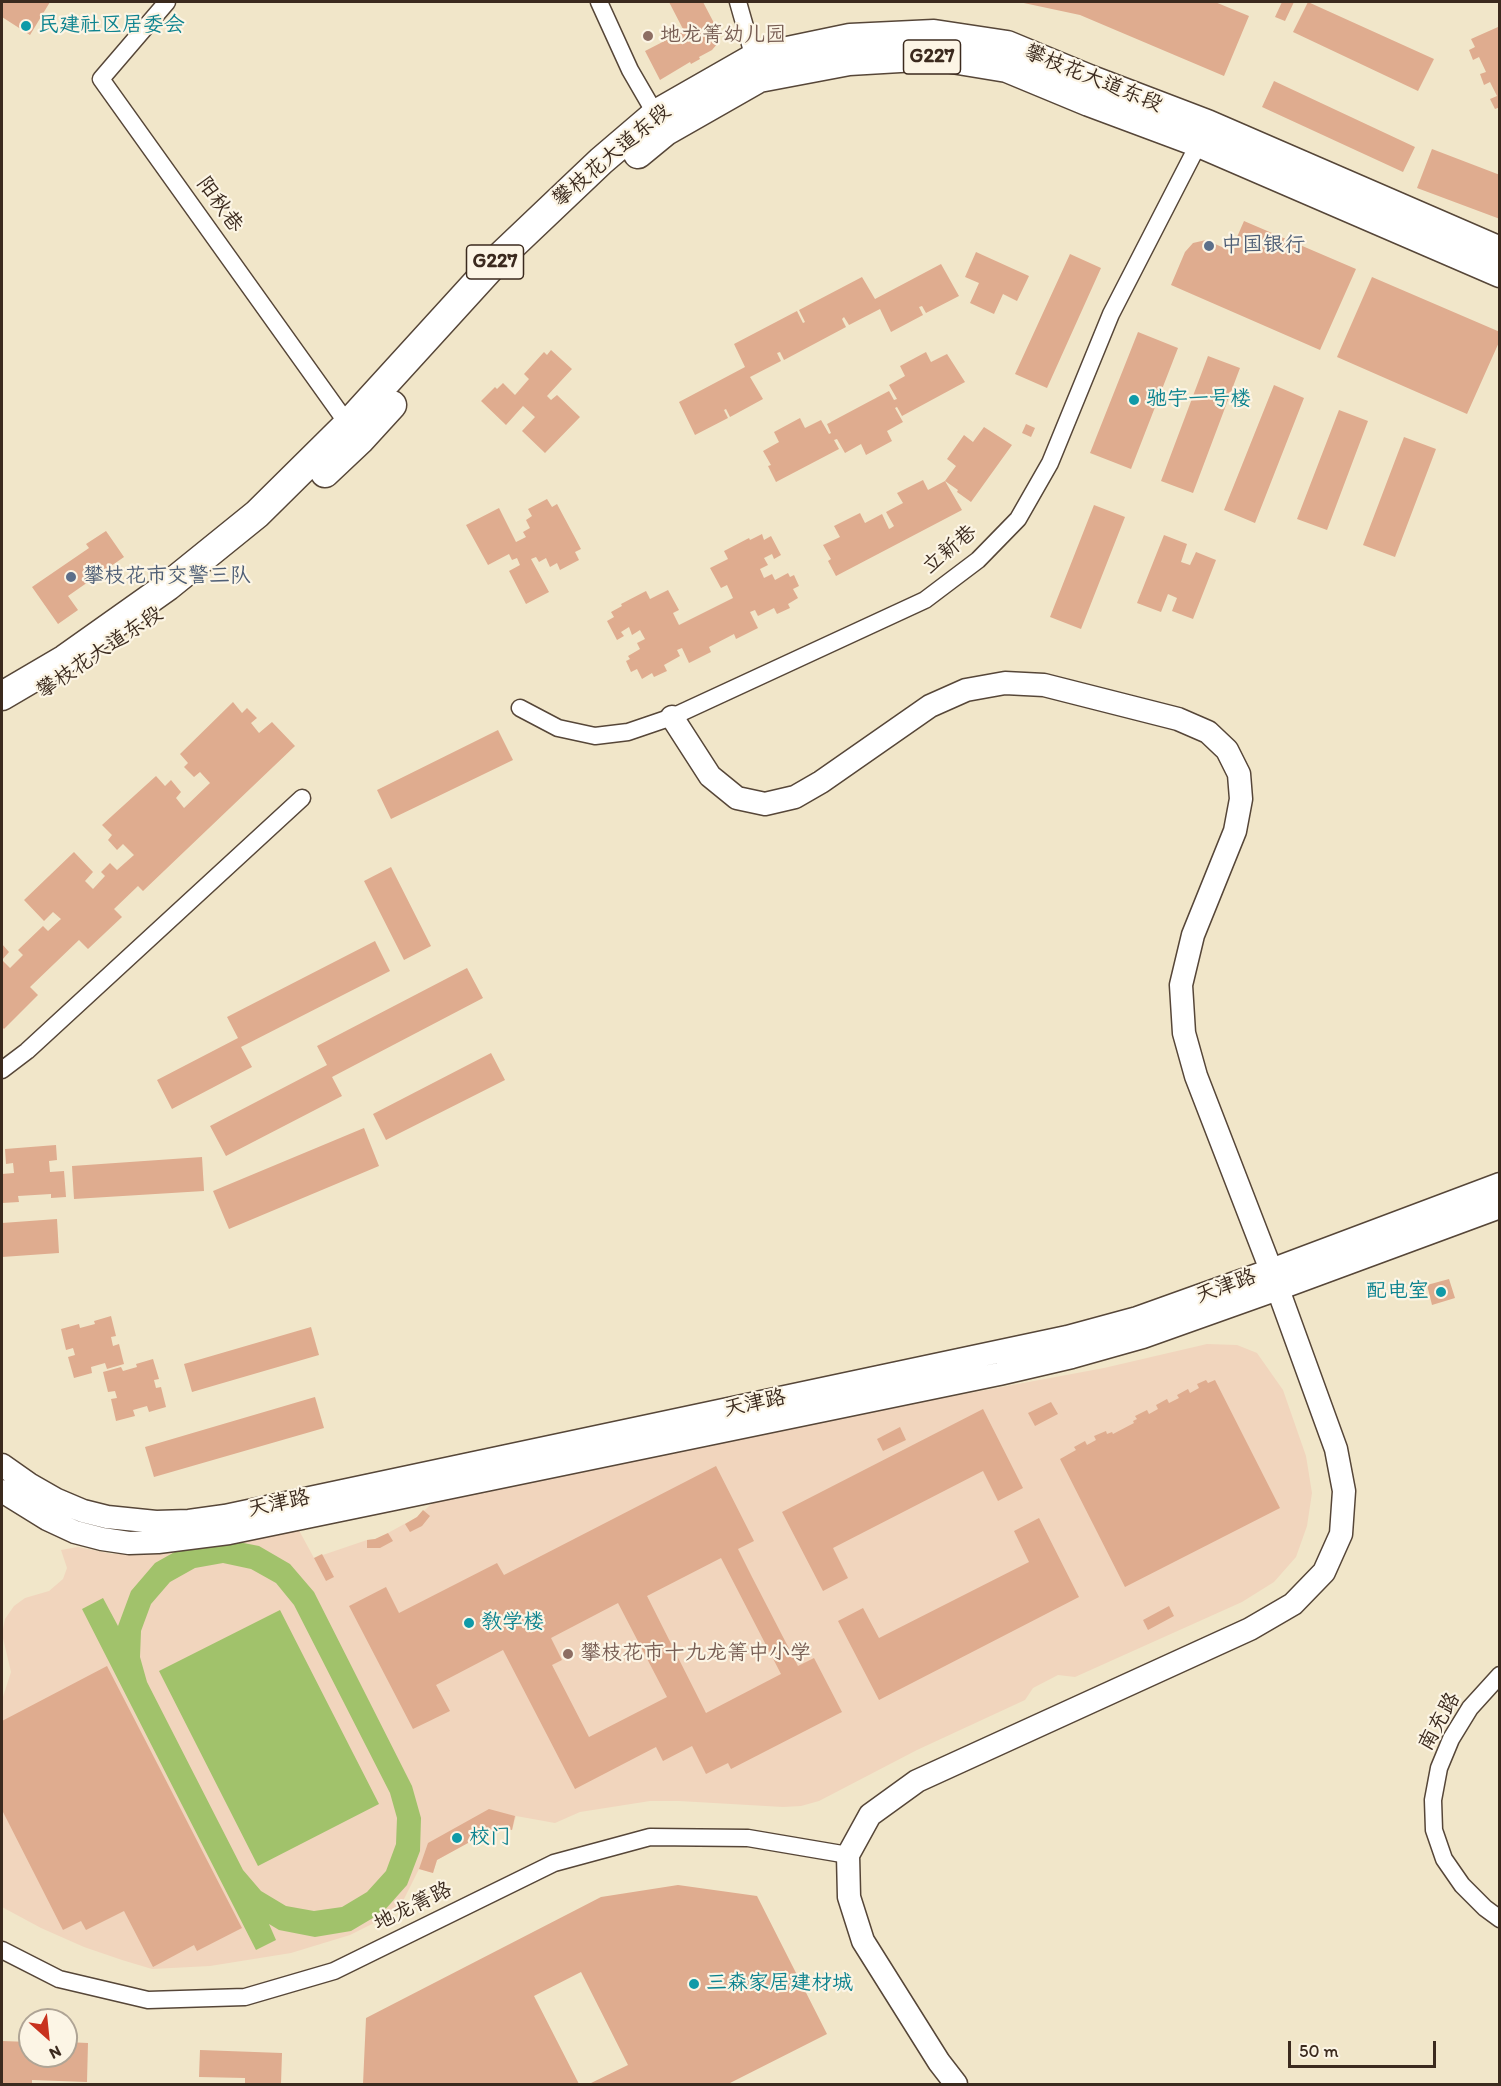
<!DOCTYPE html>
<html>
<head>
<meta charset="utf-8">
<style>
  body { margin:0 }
  #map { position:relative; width:1501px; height:2086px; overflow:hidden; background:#f1e6c9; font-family:Itim,sans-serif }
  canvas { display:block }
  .frame { position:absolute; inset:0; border:3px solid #3b2a1e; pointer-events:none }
  .north { position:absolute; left:18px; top:2008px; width:60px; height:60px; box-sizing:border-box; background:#fcf5e5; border:2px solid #afa495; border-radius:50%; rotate:153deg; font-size:16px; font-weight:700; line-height:24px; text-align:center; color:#3b2a1e }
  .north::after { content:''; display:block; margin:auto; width:21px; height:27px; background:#c8321e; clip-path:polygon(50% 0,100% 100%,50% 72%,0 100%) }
  .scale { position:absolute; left:1288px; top:2041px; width:148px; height:27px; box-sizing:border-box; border:3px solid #3b2a1e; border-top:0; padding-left:8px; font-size:18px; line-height:21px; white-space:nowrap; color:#3b2a1e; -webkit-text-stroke:4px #fcf5e5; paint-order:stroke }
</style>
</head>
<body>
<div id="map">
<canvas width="1501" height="2086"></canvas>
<div class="frame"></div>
<div class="north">N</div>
<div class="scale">50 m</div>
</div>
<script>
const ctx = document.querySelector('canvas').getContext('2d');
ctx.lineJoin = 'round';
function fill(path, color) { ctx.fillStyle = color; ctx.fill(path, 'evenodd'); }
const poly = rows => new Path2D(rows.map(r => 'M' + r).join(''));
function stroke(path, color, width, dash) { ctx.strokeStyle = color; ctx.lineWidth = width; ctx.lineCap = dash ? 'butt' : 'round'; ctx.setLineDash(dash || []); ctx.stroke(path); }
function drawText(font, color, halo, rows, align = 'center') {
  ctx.font = font + ' Itim,"LXGW WenKai TC",sans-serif'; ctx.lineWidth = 4.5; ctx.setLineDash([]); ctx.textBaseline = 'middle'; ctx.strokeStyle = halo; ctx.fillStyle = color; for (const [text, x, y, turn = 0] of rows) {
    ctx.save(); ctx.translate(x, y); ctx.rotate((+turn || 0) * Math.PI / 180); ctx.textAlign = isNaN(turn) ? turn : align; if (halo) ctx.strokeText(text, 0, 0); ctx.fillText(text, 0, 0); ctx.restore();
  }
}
const built = poly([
  [1207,1344,1237,1345,1257,1353,1283,1390,1306,1456,1312,1493,1307,1526,1296,1557,1274,1582,1242,1602,1075,1677,1058,1675,1033,1688,1025,1700,917,1750,819,1801,801,1806,783,1807,679,1801,650,1801,580,1812,555,1823,516,1816,512,1830,498,1826,437,1860,433,1873,419,1869,398,1911,350,1935,291,1953,210,1966,152,1969,122,1960,84,1947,41,1928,2,1907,2,1700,11,1672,2,1634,5,1619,14,1606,25,1598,49,1591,63,1579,67,1568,61,1550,78,1547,113,1554,295,1523,314,1558,367,1540,376,1539,388,1533,417,1517,447,1490,1104,1368]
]);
const green = poly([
  [223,1539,259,1546,290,1564,314,1592,412,1786,421,1818,420,1851,407,1885,383,1912,351,1931,315,1937,279,1930,269,1924,276,1940,256,1950,82,1609,103,1598,118,1626,131,1591,155,1563,187,1545],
  [223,1563,251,1569,276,1583,294,1605,390,1793,397,1818,396,1844,386,1871,367,1892,342,1907,314,1911,286,1906,261,1891,243,1870,147,1682,140,1657,141,1631,151,1604,170,1582,195,1568],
  [280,1610,379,1804,258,1866,159,1671]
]);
const building = poly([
  [2,2,50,2,30,35,2,17],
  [669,2,703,2,714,23,716,22,721,31,719,32,718,43,712,50,699,57,700,59,691,64,690,62,660,80,645,51,684,31],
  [1019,2,1215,2,1249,16,1224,76,1080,15],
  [1282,2,1294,2,1285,21,1275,17],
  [1308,2,1434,59,1418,91,1293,32],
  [1498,27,1500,107,1495,109,1490,99,1497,96,1490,82,1484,85,1480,74,1486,72,1479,57,1473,60,1469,50,1475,47,1471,39],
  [1274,81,1415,147,1403,172,1262,107],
  [1432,149,1500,175,1500,219,1417,188],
  [1244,221,1356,269,1320,350,1171,285,1185,252,1193,243,1206,240,1231,251],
  [976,252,1029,276,1017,301,1003,294,994,314,970,303,979,283,965,277],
  [1070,254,1101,268,1047,388,1015,374],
  [941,264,959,296,926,313,922,306,919,307,923,315,891,332,880,309,849,325,844,317,842,319,846,327,784,360,780,352,777,353,781,361,750,377,763,399,730,417,726,409,724,410,728,418,695,435,679,402,745,367,734,344,797,311,803,323,805,322,799,310,862,277,875,299],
  [1372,277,1500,332,1500,340,1467,414,1337,357],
  [1138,332,1178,348,1131,469,1090,453],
  [551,350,572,369,547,396,551,400,557,395,580,417,545,453,522,431,535,417,523,406,506,425,481,401,495,387,497,389,503,383,515,395,529,379,524,374,544,352,547,355],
  [926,352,931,362,947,354,965,382,902,416,897,407,895,408,903,422,887,431,892,441,866,455,861,444,845,453,837,439,834,440,839,449,776,482,768,466,771,465,763,451,779,442,774,432,800,418,805,428,821,420,829,434,831,433,827,424,889,391,894,400,897,399,889,385,905,376,900,366],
  [1208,356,1240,368,1193,493,1161,481],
  [1274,385,1304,398,1255,523,1224,510],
  [1339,410,1368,421,1327,530,1297,519],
  [1026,424,1035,428,1031,437,1022,433],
  [984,427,1012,445,971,502,957,492,958,490,945,481,956,466,947,459,964,435,973,442],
  [1404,437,1436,449,1395,557,1363,545],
  [923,480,928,490,945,481,962,510,836,576,828,561,831,559,823,545,840,537,834,526,860,513,865,523,882,514,889,529,891,528,894,526,886,512,903,503,897,493],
  [547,499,552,507,557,504,581,549,575,552,579,560,560,570,557,563,550,567,546,558,539,562,536,557,531,559,549,592,526,604,509,571,520,565,517,558,512,560,509,554,488,565,466,525,499,508,516,542,526,537,523,532,530,528,526,520,532,516,528,509],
  [1094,505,1125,517,1081,629,1050,617],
  [106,531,124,557,68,596,78,610,58,624,32,587,89,548,86,544],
  [762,534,764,540,771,536,781,555,774,559,772,554,764,558,768,565,760,569,764,578,772,574,775,580,788,573,790,577,794,575,799,586,793,589,798,598,788,604,790,608,777,614,774,608,758,616,755,610,750,612,758,628,736,639,734,634,709,647,711,652,689,663,682,648,677,650,680,656,664,665,667,671,654,677,652,673,642,679,637,669,631,672,626,661,630,659,628,656,640,649,637,643,645,639,640,630,632,635,629,627,621,632,624,636,617,640,607,621,614,617,611,612,622,606,621,604,646,591,650,599,668,590,679,610,673,613,679,625,733,598,727,585,721,588,710,568,728,559,724,551,749,538,750,540],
  [1164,535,1187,544,1181,562,1190,565,1196,552,1216,560,1193,619,1172,611,1177,598,1168,594,1161,612,1137,603],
  [233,702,242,713,247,708,257,718,251,723,259,733,272,722,295,746,143,891,138,886,114,909,122,917,88,949,79,940,30,987,38,995,4,1029,2,1027,2,960,10,968,23,955,18,950,43,926,48,931,61,919,53,912,44,921,24,900,74,852,93,872,85,881,93,889,105,876,101,872,110,863,117,870,134,855,123,844,117,850,108,840,112,835,102,825,156,776,165,786,171,780,181,792,176,798,184,808,210,783,200,772,194,777,184,767,188,763,180,754],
  [498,730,513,760,391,819,377,790],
  [391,867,431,946,404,960,364,881],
  [375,941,390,971,241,1047,252,1067,172,1109,157,1080,238,1038,227,1017],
  [2,944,9,952,2,960],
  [467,968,483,998,332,1077,342,1096,226,1156,210,1126,327,1065,317,1046],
  [491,1053,505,1080,386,1140,373,1114],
  [364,1128,379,1166,229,1229,213,1191],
  [56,1145,57,1160,49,1161,50,1172,64,1171,66,1197,51,1198,51,1194,18,1196,19,1202,2,1203,2,1174,14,1173,13,1163,6,1164,5,1149],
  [202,1157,204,1191,74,1199,72,1166],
  [57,1219,59,1253,2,1257,2,1223],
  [1449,1279,1455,1298,1432,1305,1427,1285],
  [111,1316,116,1336,111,1337,113,1346,119,1344,124,1364,107,1369,105,1363,91,1367,92,1373,74,1378,68,1357,75,1355,73,1348,66,1350,61,1329,79,1324,80,1328,95,1324,94,1321],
  [311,1327,319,1355,192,1392,184,1364],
  [153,1359,159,1379,154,1380,156,1388,161,1387,166,1407,149,1412,147,1406,133,1410,135,1416,116,1421,111,1399,117,1398,115,1391,108,1392,103,1372,121,1367,123,1371,137,1367,136,1364],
  [1206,1380,1208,1383,1215,1380,1280,1508,1125,1587,1060,1459,1076,1450,1074,1447,1085,1441,1087,1445,1096,1440,1094,1436,1106,1431,1107,1434,1112,1432,1113,1434,1134,1423,1133,1421,1137,1419,1135,1416,1147,1410,1149,1414,1158,1409,1156,1405,1167,1399,1169,1403,1179,1398,1177,1395,1188,1389,1190,1393,1199,1388,1197,1384],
  [315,1397,324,1428,154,1477,145,1447],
  [1051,1402,1058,1414,1035,1426,1028,1413],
  [983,1409,1023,1488,998,1501,983,1471,833,1548,848,1578,823,1591,782,1512],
  [900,1427,906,1440,883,1451,877,1439],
  [716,1466,754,1541,738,1549,752,1577,798,1666,814,1658,842,1712,731,1769,728,1763,706,1774,692,1746,663,1761,656,1747,575,1789,503,1650,436,1685,450,1711,413,1729,349,1606,386,1587,399,1613,497,1563,504,1575],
  [721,1558,781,1674,706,1713,647,1596],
  [618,1603,667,1697,589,1737,552,1665,562,1660,551,1638],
  [423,1510,430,1516,422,1526,410,1532,405,1524,417,1517],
  [1039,1518,1079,1597,879,1700,838,1621,863,1608,879,1638,1029,1562,1014,1531],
  [388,1533,393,1541,380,1548,367,1548,367,1540,375,1539],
  [322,1554,334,1577,326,1581,314,1558],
  [1169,1606,1174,1616,1148,1630,1143,1620],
  [107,1666,242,1928,197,1951,194,1945,153,1967,124,1911,86,1930,81,1921,63,1930,2,1810,2,1721],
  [489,1809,515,1816,512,1830,499,1826,437,1860,433,1873,419,1869,428,1843],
  [678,1885,757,1896,827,2034,728,2084,589,2084,628,2065,581,1972,534,1996,579,2084,363,2084,366,2018,601,1897],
  [2,2041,30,2042,30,2056,66,2056,66,2042,88,2043,87,2082,32,2080,32,2084,2,2084],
  [200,2050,282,2053,281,2084,245,2084,245,2078,199,2077]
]);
const street = poly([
  [167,2,101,79,352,430],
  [599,2,630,70,659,120],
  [738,2,754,58],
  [520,708,558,728,595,736,628,732,672,717,925,600,978,560,1018,519,1050,463,1111,314,1199,143],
  [2,1070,27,1051,302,798],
  [1500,1675,1470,1708,1451,1739,1439,1768,1433,1800,1434,1830,1444,1859,1462,1885,1485,1908,1500,1919],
  [2,1950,59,1979,148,2000,245,1997,334,1971,554,1863,650,1837,748,1838,848,1855]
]);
const secondary = poly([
  [672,717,710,776,737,798,765,804,795,797,821,782,930,706,966,690,1005,683,1044,685,1178,719,1208,732,1227,750,1239,774,1241,799,1235,831,1193,935,1181,985,1184,1033,1196,1076,1271,1270,1336,1449,1344,1491,1341,1534,1324,1572,1293,1604,1250,1629,917,1781,870,1815,848,1855,849,1897,863,1941,939,2062,956,2084],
  [2,1465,29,1484,57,1500,83,1511,107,1517,156,1522,189,1521,225,1516,1067,1337,1137,1318,1271,1270,1500,1184],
  [2,1491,47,1519,75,1532,102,1539,129,1543,158,1542,229,1533,999,1374,1072,1357,1143,1337,1278,1289,1500,1207]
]);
const highway = poly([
  [638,154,666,131,759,78,849,61,934,56,1007,68,1089,102,1199,143,1500,273],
  [325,473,360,440,392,405],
  [2,696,65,659,168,586,257,514,348,424,502,255,601,161,656,114,754,58,850,38,934,34,1007,45,1089,79,1207,124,1500,251]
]);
const markers = [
  [26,26,6,"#0f9aa8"],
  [648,36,6,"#8d6e63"],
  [1209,246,6,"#5c6f8a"],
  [1134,400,6,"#0f9aa8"],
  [71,577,6,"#5c6f8a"],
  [1441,1292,6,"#0f9aa8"],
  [469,1623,6,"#0f9aa8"],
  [568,1654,6,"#8d6e63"],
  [457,1838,6,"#0f9aa8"],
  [694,1984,6,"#0f9aa8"]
];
const shields = [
  [932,57,57],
  [495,262,57]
];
const shieldNames = [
  ["G227",932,57],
  ["G227",495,262]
];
const cultureNames = [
  ["民建社区居委会",38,26],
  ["驰宇一号楼",1146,400],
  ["配电室",1429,1292,"right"],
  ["教学楼",481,1623],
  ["校门",469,1838],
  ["三森家居建材城",706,1984]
];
const educationNames = [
  ["地龙箐幼儿园",660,36],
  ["攀枝花市十九龙箐中小学",580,1654]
];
const streetNames = [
  ["攀枝花大道东段",1093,79,22],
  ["攀枝花大道东段",612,156,-40],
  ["阳秋巷",219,205,54],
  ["立新巷",950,550,-40],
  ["攀枝花大道东段",100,653,-34],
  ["天津路",1226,1287,-20],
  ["天津路",755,1404,-12],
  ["天津路",279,1504,-12],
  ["南充路",1440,1722,-61],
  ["地龙箐路",413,1907,-26]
];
const serviceNames = [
  ["中国银行",1221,246],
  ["攀枝花市交警三队",83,577]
];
fill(built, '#f1d5bd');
fill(green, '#a1c26b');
fill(building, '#dfac8f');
stroke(street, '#564638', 19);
stroke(secondary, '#564638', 25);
stroke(highway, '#564638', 31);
stroke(street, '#fff', 16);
stroke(secondary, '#fff', 22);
stroke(highway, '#fff', 28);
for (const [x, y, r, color] of markers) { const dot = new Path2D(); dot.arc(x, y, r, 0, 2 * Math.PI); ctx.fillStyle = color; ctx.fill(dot); stroke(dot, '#fcf5e5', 2); }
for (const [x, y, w] of shields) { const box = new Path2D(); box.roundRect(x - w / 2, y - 17, w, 34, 4.5); ctx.fillStyle = '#fcf5e5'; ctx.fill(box); stroke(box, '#3b2a1e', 1.5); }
drawText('bold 20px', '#3b2a1e', null, shieldNames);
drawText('21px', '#0d838f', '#fcf5e5', cultureNames, 'left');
drawText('21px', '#785e54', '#fcf5e5', educationNames, 'left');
drawText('21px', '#3b2a1e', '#fcf5e5', streetNames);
drawText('21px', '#4e5e75', '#fcf5e5', serviceNames, 'left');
</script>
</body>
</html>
